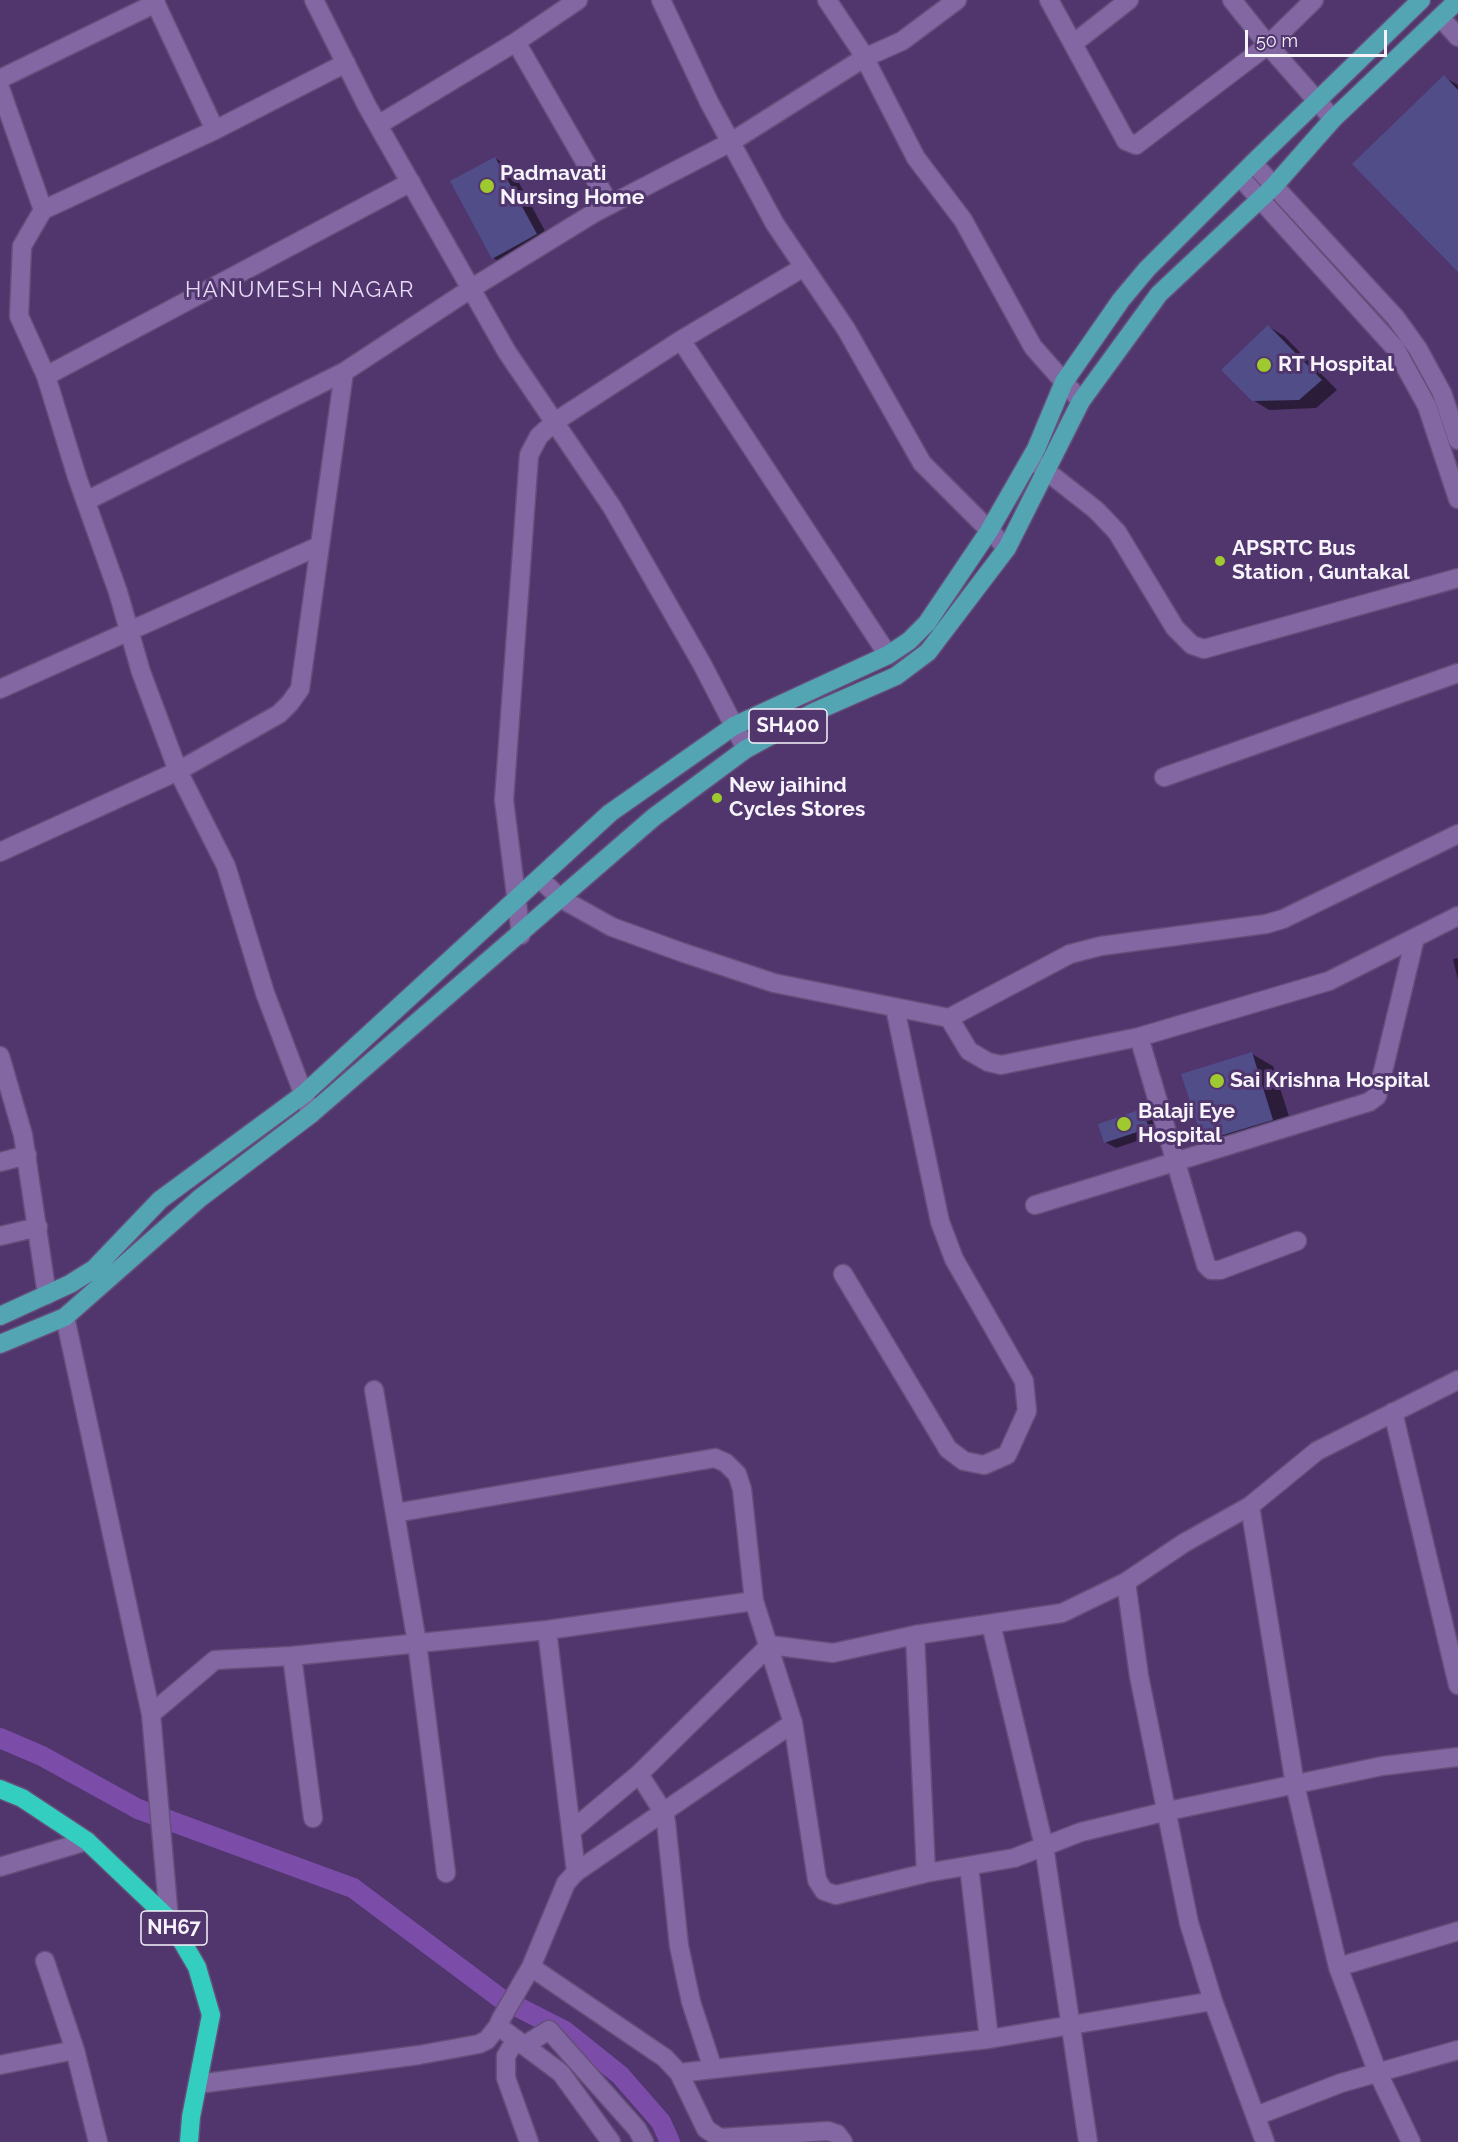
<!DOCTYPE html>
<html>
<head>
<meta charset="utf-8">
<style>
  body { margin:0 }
  #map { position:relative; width:1458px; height:2142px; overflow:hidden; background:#51366e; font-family:Raleway,sans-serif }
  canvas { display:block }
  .scale { position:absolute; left:1245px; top:30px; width:142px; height:27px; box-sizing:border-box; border:3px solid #f6f3fa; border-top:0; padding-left:8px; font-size:18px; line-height:21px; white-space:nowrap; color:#f6f3fa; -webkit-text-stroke:4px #51366e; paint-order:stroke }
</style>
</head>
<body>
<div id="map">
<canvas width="1458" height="2142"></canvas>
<div class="scale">50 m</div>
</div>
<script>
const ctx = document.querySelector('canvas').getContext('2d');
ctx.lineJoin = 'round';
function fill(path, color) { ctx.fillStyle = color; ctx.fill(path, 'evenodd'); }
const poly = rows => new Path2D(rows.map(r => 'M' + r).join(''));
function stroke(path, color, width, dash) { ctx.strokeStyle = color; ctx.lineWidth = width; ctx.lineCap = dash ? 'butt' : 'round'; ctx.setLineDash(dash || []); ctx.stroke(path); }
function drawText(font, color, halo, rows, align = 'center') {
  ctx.font = font + ' Raleway,sans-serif'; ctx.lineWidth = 6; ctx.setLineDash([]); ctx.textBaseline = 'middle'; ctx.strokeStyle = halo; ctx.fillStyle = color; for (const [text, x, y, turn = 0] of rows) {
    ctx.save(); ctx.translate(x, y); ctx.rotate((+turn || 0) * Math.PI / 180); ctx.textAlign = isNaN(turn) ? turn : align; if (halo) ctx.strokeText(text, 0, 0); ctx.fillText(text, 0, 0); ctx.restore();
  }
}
const shadow = poly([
  [1444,77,1458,85,1458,270],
  [495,158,511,168,552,244,509,267,493,258],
  [1268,326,1284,336,1337,390,1316,408,1269,410,1253,400],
  [1458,958,1458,980,1453,959],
  [1252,1054,1273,1066,1294,1132,1226,1153,1204,1140],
  [1142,1111,1152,1117,1158,1134,1116,1148,1105,1142]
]);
const canal = poly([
  [0,1738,42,1756,138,1809,353,1888,500,1998,565,2031,620,2075,661,2122,670,2142]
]);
const building = poly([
  [1444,75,1458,90,1458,272,1352,164],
  [495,157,537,234,492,259,450,181],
  [1268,325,1322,380,1299,400,1252,401,1221,370],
  [1252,1052,1273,1120,1203,1141,1181,1074],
  [1142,1109,1149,1128,1104,1143,1098,1124]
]);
const minor = poly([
  [154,0,215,130],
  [314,0,367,106,507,352,612,507,702,664,746,749],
  [661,0,709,102,775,224,846,329,922,463,1007,548],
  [827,0,861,51,916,158,963,220,1033,347,1081,401],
  [1049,0,1126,141,1136,145,1268,45,1314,0],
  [1232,0,1268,45,1333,119],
  [1440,17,1458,37],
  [516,42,610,205],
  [1074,43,1129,0],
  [0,79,156,3],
  [0,88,43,210,22,246,19,316,46,376,77,477,118,592,141,672,178,771,226,866,265,993,311,1114],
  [378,125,516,42,578,0],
  [1253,163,1395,317,1418,349,1442,393,1458,440],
  [1240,177,1395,348,1427,406,1458,499],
  [43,210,215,130,346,63],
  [681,340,888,655],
  [46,376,411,182],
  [1031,459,1096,510,1117,532,1175,628,1192,645,1204,649,1458,578],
  [86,501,344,372],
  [0,689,319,546],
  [1164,777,1458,673],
  [0,852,178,771,279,714,290,703,300,689,344,372,472,288,594,213,731,142,864,58,902,41,957,0],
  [540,879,560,898,612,927,681,952,774,983,949,1018,969,1051,988,1062,1001,1065,1139,1037,1329,981,1458,916],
  [521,935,504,800,529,455,539,436,556,421,681,340,804,267],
  [949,1018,1070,954,1101,946,1266,924,1283,919,1458,834],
  [1139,1037,1206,1265,1211,1270,1220,1270,1297,1241],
  [0,1056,23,1135,47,1295],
  [0,1162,27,1155],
  [1035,1205,1369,1102,1377,1096,1415,938],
  [0,1236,38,1227],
  [843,1274,948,1449,964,1461,984,1465,1007,1455,1027,1411,1024,1381,954,1259,940,1222,895,1008],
  [65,1317,151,1714,169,1919],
  [374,1390,417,1643,446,1873],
  [1393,1412,1458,1685],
  [1250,1506,1295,1785,1338,1967,1377,2071,1411,2142],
  [395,1513,715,1458,726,1463,737,1474,742,1489,754,1601],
  [1126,1582,1139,1676,1189,1923,1213,2001,1265,2142],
  [991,1624,1044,1846,1088,2142],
  [547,1630,576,1872],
  [915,1635,926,1873],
  [292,1656,313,1818],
  [151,1714,215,1660,292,1656,547,1630,754,1601,793,1723,817,1880,824,1891,836,1895,926,1873,1014,1858,1081,1832,1168,1811,1382,1766,1458,1757],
  [639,1774,664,1813,666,1822,679,1946,691,2002,713,2069,989,2039,1213,2001],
  [571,1831,639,1774,770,1645,833,1653,915,1635,1062,1613,1126,1582,1184,1543,1250,1506,1317,1451,1458,1380],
  [969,1866,989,2039],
  [0,1867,87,1841],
  [45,1961,75,2050,98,2142],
  [531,1967,665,2058,679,2073,713,2069],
  [1338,1967,1458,1931],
  [516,2039,506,2056,506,2078,529,2142],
  [525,2045,549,2030,637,2129,644,2142],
  [0,2065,75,2050],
  [679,2073,706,2129,720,2138,828,2131,837,2134,843,2142],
  [198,2084,419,2055,479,2044,487,2040,498,2026],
  [1256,2116,1341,2083,1458,2050],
  [611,2142,561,2073,498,2026,501,2019,531,1967,566,1883,576,1872,793,1723]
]);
const major = poly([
  [0,1316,70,1284,94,1269,160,1200,304,1094,610,813,734,726,888,655,909,641,927,623,989,531,1036,449,1064,382,1121,300,1147,269,1253,163,1421,0],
  [0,1344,65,1317,200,1198,311,1114,654,817,746,749,814,712,896,676,928,652,1007,548,1081,401,1159,294,1273,187,1333,119,1458,0]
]);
const highway = poly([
  [0,1789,22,1798,87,1841,169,1919,197,1967,211,2015,191,2117,189,2142]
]);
const markers = [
  [487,186,8,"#9eca2f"],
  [1264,365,8,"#9eca2f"],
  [1220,561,6,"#9eca2f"],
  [717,798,6,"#9eca2f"],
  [1217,1081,8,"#9eca2f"],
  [1124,1124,8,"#9eca2f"]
];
const shields = [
  [788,726,78],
  [174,1928,66]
];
const shieldNames = [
  ["SH400",788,726],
  ["NH67",174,1928]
];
const poiNames = [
  ["Padmavati",500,174],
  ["Nursing Home",500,198],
  ["RT Hospital",1278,365],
  ["APSRTC Bus",1232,549],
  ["Station , Guntakal",1232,573],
  ["New jaihind",729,786],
  ["Cycles Stores",729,810],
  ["Sai Krishna Hospital",1230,1081],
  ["Balaji Eye",1138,1112],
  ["Hospital",1138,1136]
];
const neighbourhoodNames = [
  ["HANUMESH NAGAR",300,290]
];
fill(shadow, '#0007');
stroke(canal, '#7b4da9', 20);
fill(building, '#514d89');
stroke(minor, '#654f7a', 21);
stroke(major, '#654f7a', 21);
stroke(highway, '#654f7a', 21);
stroke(minor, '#8367a3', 18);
stroke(major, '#53a5b4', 18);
stroke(highway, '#33cebf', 18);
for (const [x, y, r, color] of markers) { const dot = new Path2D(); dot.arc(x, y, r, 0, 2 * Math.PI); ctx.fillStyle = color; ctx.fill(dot); stroke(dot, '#51366e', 2); }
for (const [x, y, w] of shields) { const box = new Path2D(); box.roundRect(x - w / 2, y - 17, w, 34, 4.5); ctx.fillStyle = '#51366e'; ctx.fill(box); stroke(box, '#f6f3fa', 1.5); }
drawText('bold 20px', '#f6f3fa', null, shieldNames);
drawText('bold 21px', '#f6f3fa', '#51366e', poiNames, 'left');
ctx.letterSpacing = '1.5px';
drawText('22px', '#e6dbf6', '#51366e', neighbourhoodNames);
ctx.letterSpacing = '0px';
</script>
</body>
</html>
